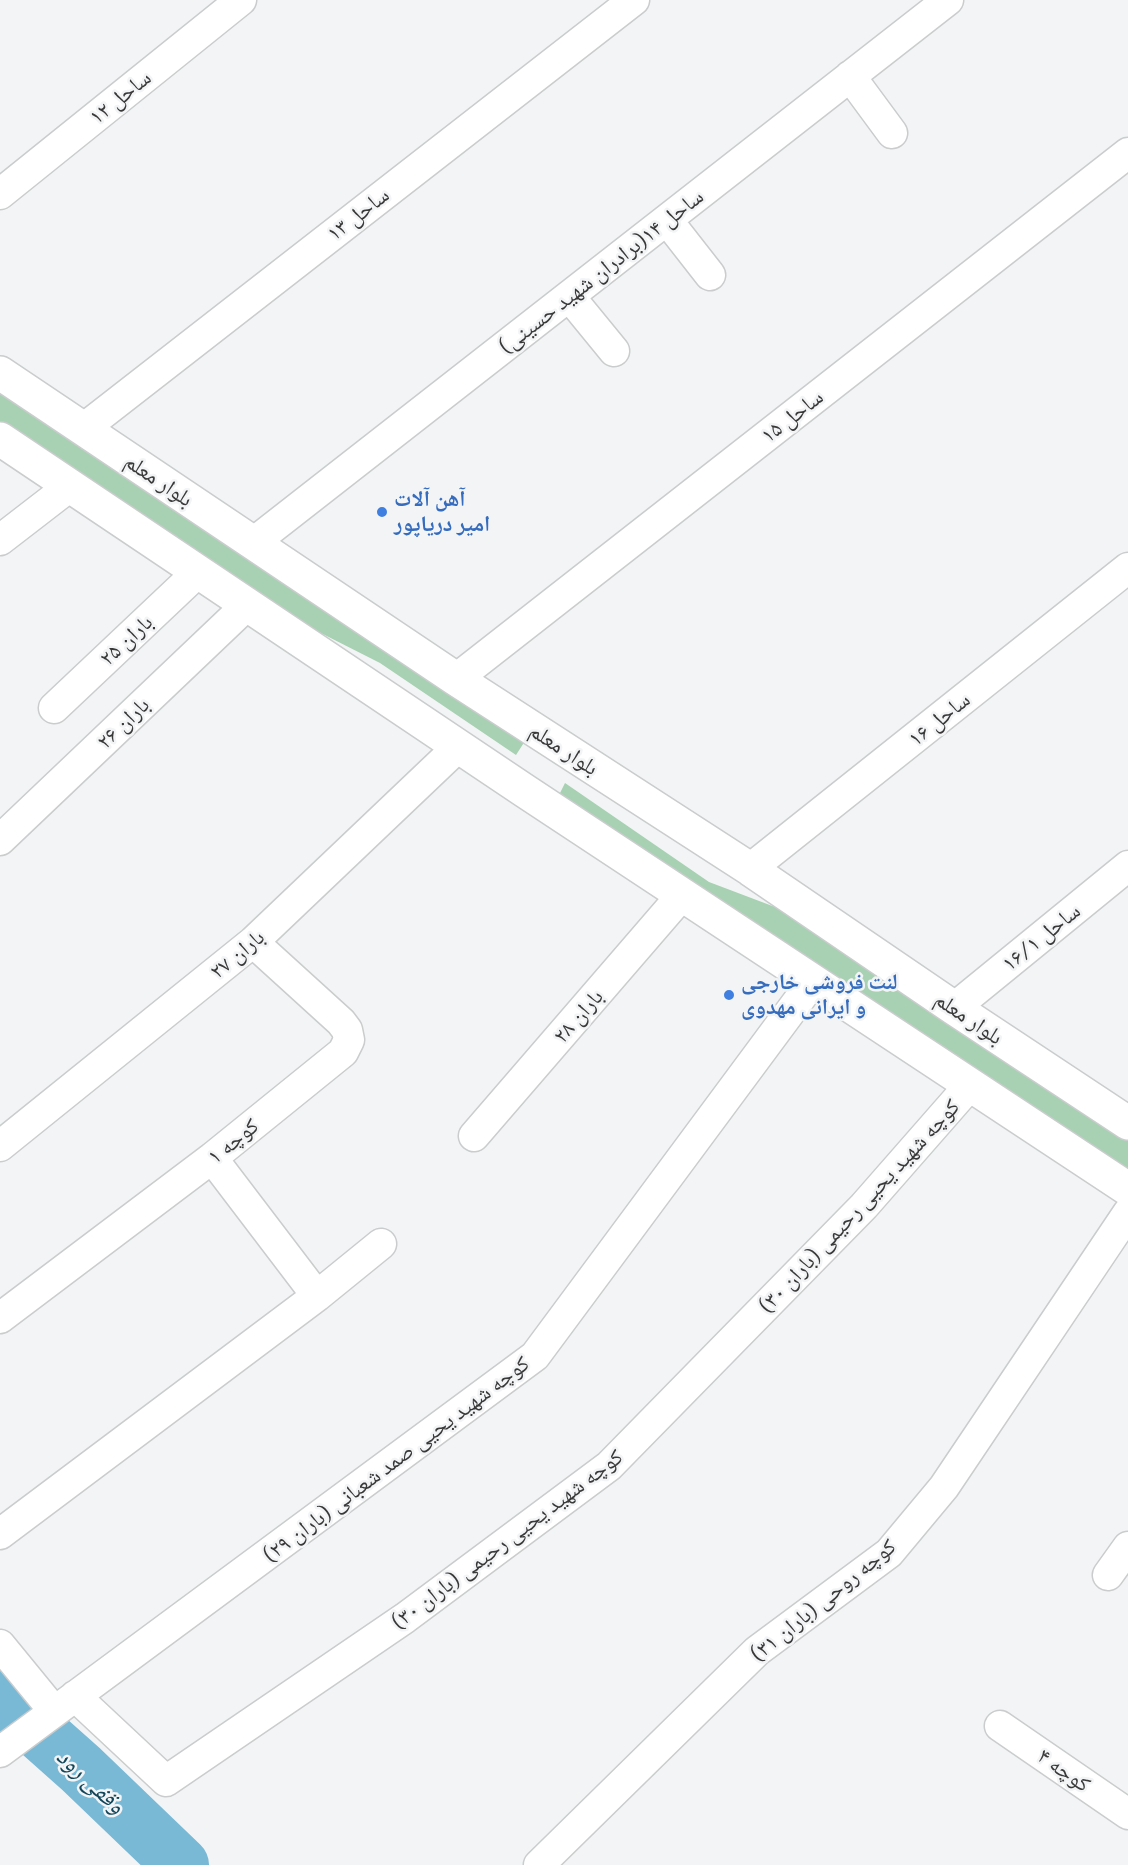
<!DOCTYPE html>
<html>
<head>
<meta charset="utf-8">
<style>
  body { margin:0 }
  canvas { display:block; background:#f2f4f5 }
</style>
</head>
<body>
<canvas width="1128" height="1865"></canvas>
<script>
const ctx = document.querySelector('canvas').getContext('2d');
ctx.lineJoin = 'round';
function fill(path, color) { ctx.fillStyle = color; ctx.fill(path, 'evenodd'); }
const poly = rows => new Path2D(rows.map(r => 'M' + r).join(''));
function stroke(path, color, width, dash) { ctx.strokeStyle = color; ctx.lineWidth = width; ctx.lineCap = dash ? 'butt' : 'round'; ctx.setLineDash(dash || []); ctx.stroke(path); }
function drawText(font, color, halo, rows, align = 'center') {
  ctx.font = font + ' "Exo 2","Noto Naskh Arabic",sans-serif'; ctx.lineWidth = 5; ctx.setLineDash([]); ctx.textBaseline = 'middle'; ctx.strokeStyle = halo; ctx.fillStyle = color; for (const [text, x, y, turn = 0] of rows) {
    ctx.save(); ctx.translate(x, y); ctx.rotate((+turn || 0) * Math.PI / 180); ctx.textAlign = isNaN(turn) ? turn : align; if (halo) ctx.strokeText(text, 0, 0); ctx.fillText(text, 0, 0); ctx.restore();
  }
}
const green = poly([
  [0,393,525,741,516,755,380,663,303,624,0,423],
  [565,783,709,882,775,907,1128,1139,1128,1172,558,797]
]);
const river = poly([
  [0,1697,81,1769,181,1865]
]);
const minor = poly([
  [850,76,892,133],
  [0,194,241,0],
  [667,220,710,275],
  [569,296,614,351],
  [83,429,634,0],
  [0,540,70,486],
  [253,543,948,0],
  [456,679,1128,153],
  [54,708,198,572],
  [0,840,247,605],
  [750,869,1128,568],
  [954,1008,1128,866],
  [474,1136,682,895],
  [0,1146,253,942,459,746],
  [212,1158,317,1296],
  [0,1318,212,1158,343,1052,349,1040,347,1030,341,1022,253,942],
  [0,1534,317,1296,381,1244],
  [1108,1575,1128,1547],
  [0,1645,54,1711],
  [75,1696,166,1781,405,1618,609,1466,864,1206,970,1085],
  [1000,1726,1128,1814],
  [0,1752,535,1356,813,981],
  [539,1865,757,1651,889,1553,944,1487,1128,1213]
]);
const major = poly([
  [0,373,456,679,750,869,954,1008,1128,1123],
  [0,439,525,791,1128,1189]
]);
const markers = [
  [382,512,6,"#3f7fe0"],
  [729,995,6,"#3f7fe0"]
];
const streetNames = [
  ["ساحل ۱۲",120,97,-39],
  ["ساحل ۱۳",358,214,-38],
  ["ساحل ۱۴(برادران شهید حسینی)",601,271,-38],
  ["ساحل ۱۵",792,416,-38],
  ["بلوار معلم",159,480,34],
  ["باران ۲۵",126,640,-43],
  ["ساحل ۱۶",939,719,-39],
  ["باران ۲۶",123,723,-44],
  ["بلوار معلم",564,749,33],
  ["ساحل ۱۶/۱",1041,937,-39],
  ["باران ۲۷",237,954,-40],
  ["باران ۲۸",578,1016,-49],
  ["بلوار معلم",969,1018,34],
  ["کوچه ۱",233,1141,-39],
  ["کوچه شهید یحیی رحیمی (باران ۳۰)",859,1206,-47],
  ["کوچه شهید یحیی صمد شعبانی (باران ۲۹)",396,1459,-37],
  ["کوچه شهید یحیی رحیمی (باران ۳۰)",507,1539,-37],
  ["کوچه روحی (باران ۳۱)",823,1600,-39],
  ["کوچه ۴",1064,1770,35]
];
const shopNames = [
  ["آهن آلات",394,499],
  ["امیر دریاپور",394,524],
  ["لنت فروشی خارجی",741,982],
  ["و ایرانی مهدوی",741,1007]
];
const waterNames = [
  ["وقفی رود",91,1781,43]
];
fill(green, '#a7d1b2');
stroke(river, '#7ab9d6', 56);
stroke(minor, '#cacccd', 33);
stroke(major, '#cacccd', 36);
stroke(minor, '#fff', 30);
stroke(major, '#fff', 33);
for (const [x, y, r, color] of markers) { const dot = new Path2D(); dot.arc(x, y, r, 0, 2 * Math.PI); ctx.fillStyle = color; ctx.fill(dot); stroke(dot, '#f2f4f5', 2); }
drawText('22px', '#39393a', '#f2f4f5', streetNames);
drawText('bold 22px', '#366cbe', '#f2f4f5', shopNames, 'left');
drawText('italic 24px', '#10455a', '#f2f4f5', waterNames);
</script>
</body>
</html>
